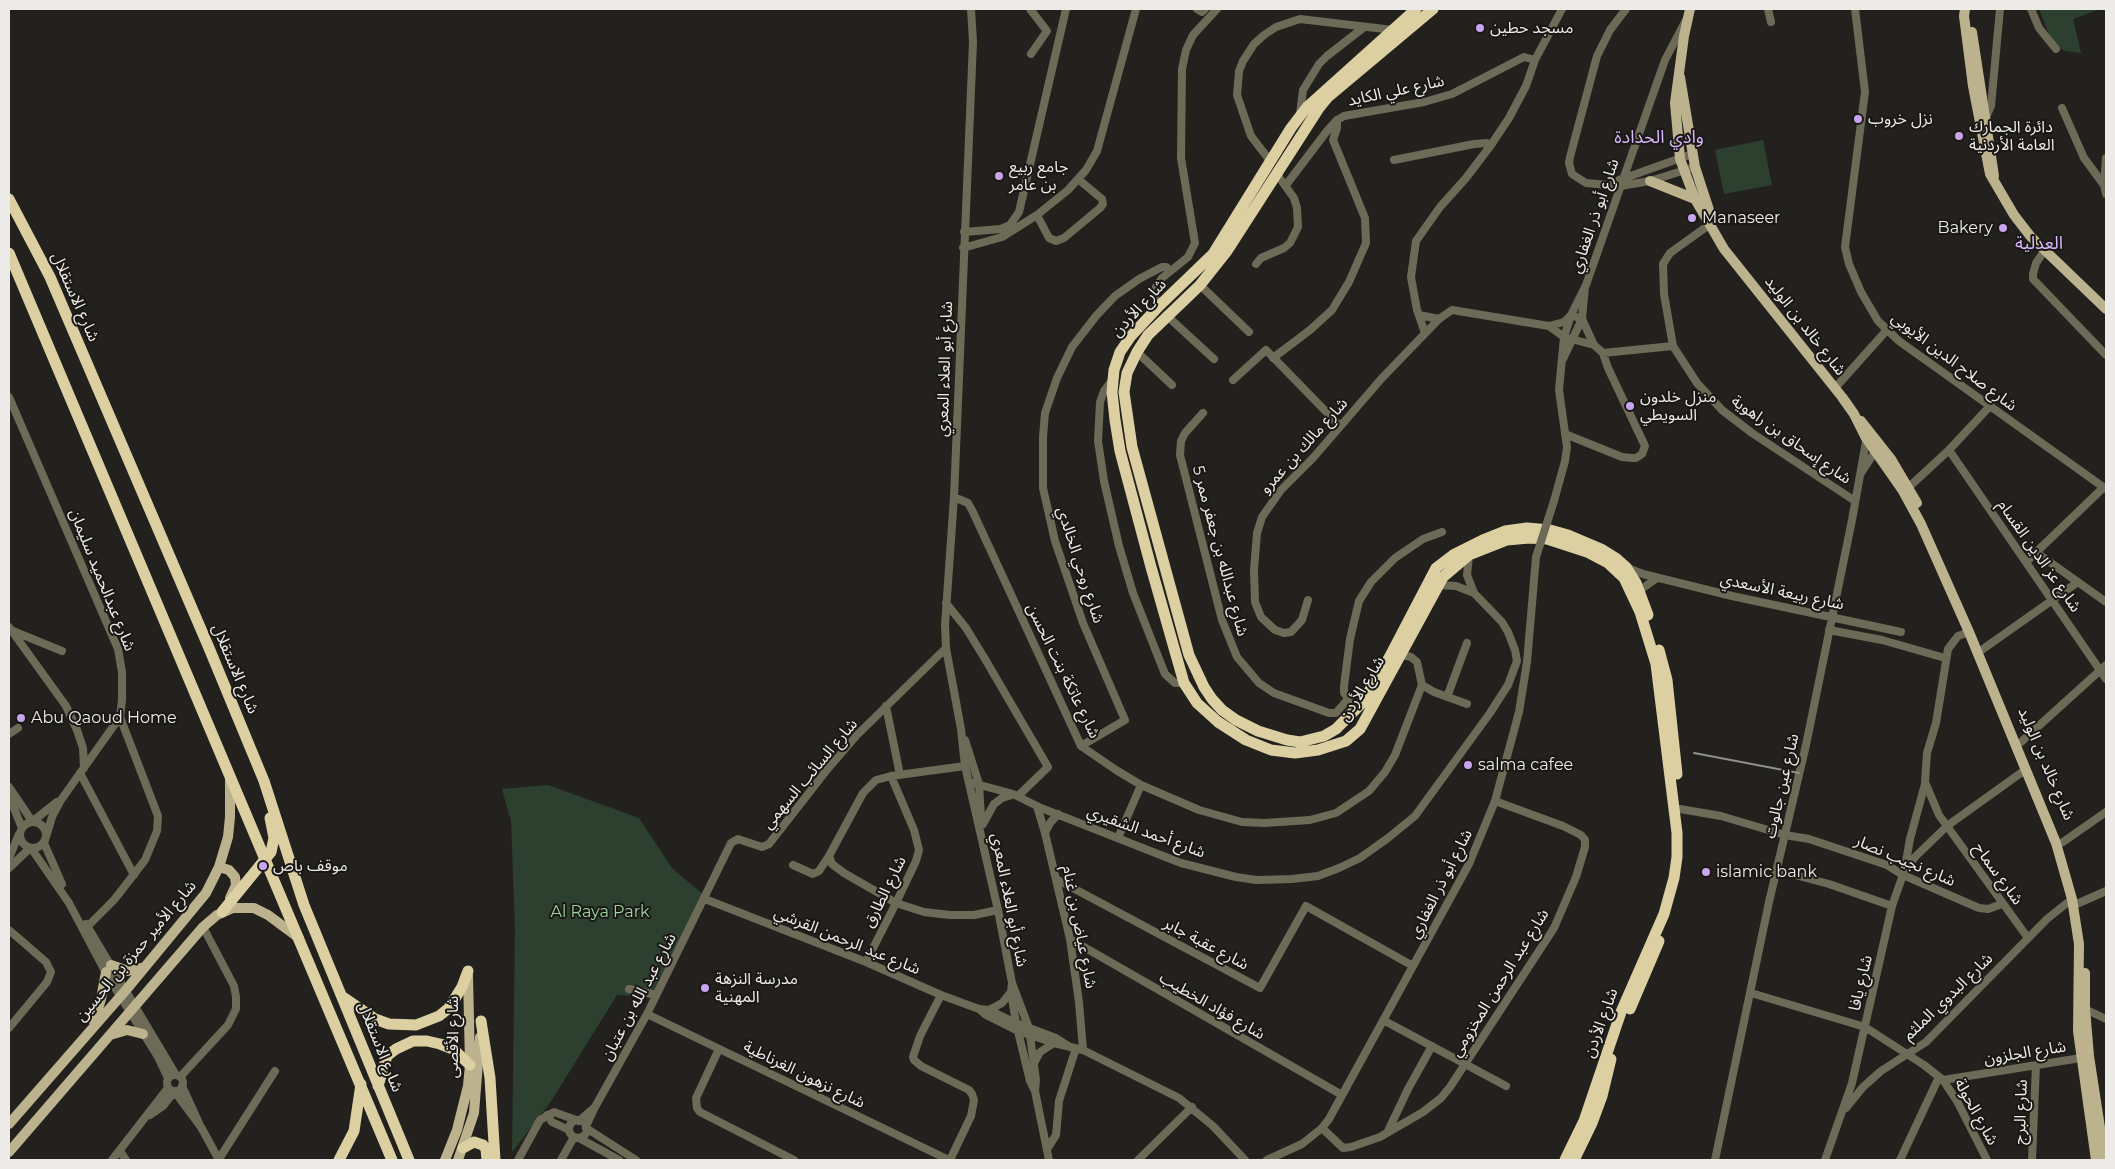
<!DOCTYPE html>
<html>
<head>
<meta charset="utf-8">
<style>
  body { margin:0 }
  #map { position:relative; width:2115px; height:1169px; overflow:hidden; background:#23211d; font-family:Montserrat,sans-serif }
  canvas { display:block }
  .frame { position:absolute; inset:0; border:10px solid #ecebe8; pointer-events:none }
</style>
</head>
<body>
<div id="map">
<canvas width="2115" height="1169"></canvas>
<div class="frame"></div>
</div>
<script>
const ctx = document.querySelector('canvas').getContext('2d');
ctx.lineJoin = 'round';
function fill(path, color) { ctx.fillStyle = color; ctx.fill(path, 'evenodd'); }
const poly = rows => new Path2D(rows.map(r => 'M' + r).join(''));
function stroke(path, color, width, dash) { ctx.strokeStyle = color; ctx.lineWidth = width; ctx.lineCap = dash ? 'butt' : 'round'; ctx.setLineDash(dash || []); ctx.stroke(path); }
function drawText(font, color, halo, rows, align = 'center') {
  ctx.font = font + ' Montserrat,"Noto Sans Arabic",sans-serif'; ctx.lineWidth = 4; ctx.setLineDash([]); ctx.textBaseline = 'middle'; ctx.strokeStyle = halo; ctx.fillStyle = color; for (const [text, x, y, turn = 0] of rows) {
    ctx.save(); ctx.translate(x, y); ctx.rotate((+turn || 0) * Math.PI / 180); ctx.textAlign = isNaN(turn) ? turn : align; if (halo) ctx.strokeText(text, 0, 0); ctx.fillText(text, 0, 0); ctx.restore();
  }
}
const green = poly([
  [2039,9,2100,9,2073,19,2081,53,2065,51,2057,46,2049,34],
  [1763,140,1772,185,1724,194,1715,150],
  [548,785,639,818,672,868,705,896,656,997,617,995,550,1103,512,1152,515,929,511,821,502,789]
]);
const minor = poly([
  [971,9,973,42,954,497,945,625,946,648,961,729,965,766,998,910,1012,983,1011,992,1016,1023,1030,1081,1035,1091,1049,1160],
  [1030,9,1047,31,1031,54],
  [1197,9,1202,12,1205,9],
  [1626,9,1610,30,1597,56,1570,157,1569,163,1572,174,1586,183,1620,186,1650,181,1695,167],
  [1768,9,1771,22],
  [1855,9,1865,92,1845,247,1849,264,1861,292,1878,321,1899,341,2106,489],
  [2031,9,2039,28,2056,49],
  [2062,108,2084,158,2104,185],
  [1300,114,1303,90,1319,64,1327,56,1363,28],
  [1986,117,1991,106,2000,9],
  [2106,158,2104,185,2106,194],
  [1394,160,1474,144,1487,143,1491,145],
  [1271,162,1251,136,1237,95,1239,71,1243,61,1254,44,1264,35,1276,27,1300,19,1393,30],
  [1619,180,1692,154],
  [1286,185,1327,131,1337,120,1344,116,1424,102,1452,94,1524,57,1535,60],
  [1037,215,1049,238,1056,241,1064,238,1100,208,1103,204,1102,199,1078,179],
  [1709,225,1670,253,1663,264,1664,294,1673,346,1697,383,1722,410,1752,433,1855,501],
  [964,232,1001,229,1010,225,1019,212,1066,9],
  [963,248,1002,237,1037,215,1068,190,1086,170,1097,151,1136,9],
  [2045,250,2036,263,2033,274,2033,279,2106,355],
  [1256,264,1261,258,1284,248,1290,243,1298,227,1297,208,1294,198,1276,173],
  [1200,285,1249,332],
  [1159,306,1155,297,1156,287,1162,278,1188,257,1195,243,1181,158,1182,69,1186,50,1193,35,1217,9],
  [1166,315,1214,359],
  [1419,315,1439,319],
  [1549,326,1564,337,1594,345],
  [1425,333,1417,310,1411,277,1416,241,1440,207,1466,178,1491,145,1509,118,1526,86,1535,60,1562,9],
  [1137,352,1172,385],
  [1603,353,1673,346],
  [1273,358,1310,330,1332,310,1349,282,1366,243,1365,218,1333,140,1337,128,1337,120],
  [1563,359,1582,319,1585,287],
  [1112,380,1104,391,1100,402,1098,441,1104,481,1119,546,1133,593,1165,674,1175,683,1184,683],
  [1233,380,1266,350,1340,426],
  [1835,388,1886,331],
  [9,397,118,649,122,672,122,700,120,717,158,816,157,831,145,860,114,900,84,930],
  [1203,413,1185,433,1181,441,1180,455,1222,620,1237,657,1259,683,1274,693,1329,713,1336,713,1348,699],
  [1565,434,1622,457,1632,458,1636,458,1642,454,1645,446,1608,368,1603,353,1594,345,1582,319,1571,315],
  [1949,450,2106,679],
  [1861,473,1878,447],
  [1909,487,1949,450,1989,407],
  [954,497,968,503,972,510,1081,746,1116,770,1141,785,1199,810,1242,822,1264,823,1310,820,1336,813,1369,791,1385,772,1395,755,1422,685],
  [1554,501,1565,461,1567,447,1559,390,1564,337,1571,315,1586,285,1665,60,1686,20],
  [2037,553,2106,602],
  [2026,562,2104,487],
  [1628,568,1643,574,1732,596,1901,632],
  [1438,585,1456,586,1474,593],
  [1640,590,1657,578],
  [1308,600,1302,620,1291,632,1284,633,1275,630,1261,617,1255,602,1254,570,1257,533,1262,517,1281,490,1313,458,1382,378,1439,319,1452,310,1549,326,1564,322,1571,315],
  [946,603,966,628,985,659,1048,767,1018,796],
  [9,627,66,706,77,730,83,748,84,768],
  [1829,630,1882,640,1945,658],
  [13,631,62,651],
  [1969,632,1958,636,1948,649,1936,723,1927,753,1925,782,1939,815,2028,938],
  [1983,649,2078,582],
  [1402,655,1411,657,1417,662,1422,685,1434,692,1467,704],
  [1447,697,1467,643],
  [886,706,900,775],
  [1357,709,1344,693,1344,686,1350,639,1359,601,1371,582,1395,558,1423,539,1442,532],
  [9,734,18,728],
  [965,740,979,784,981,817,979,822],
  [2021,742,2106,665],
  [1081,746,1125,720,1083,623,1055,541,1043,488,1043,437,1045,413,1057,378,1072,347,1096,316,1115,296,1139,279,1162,267,1166,267,1170,270],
  [80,773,134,875],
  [969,782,1013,794,1041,808,1181,863,1236,877,1256,880,1292,879,1318,876,1339,868,1360,858,1388,838,1415,816,1490,713,1508,685,1517,661,1515,650,1508,632,1502,622,1474,593,1467,575,1469,555],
  [9,787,32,821],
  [9,796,22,828],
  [1037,806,1045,833,1070,939,1079,1002,1083,1050],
  [1680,809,1721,816,1785,835,1809,839,1887,865,1903,875,1979,908,1988,909,2002,904],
  [33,821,57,802],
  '20 835a13 13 0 1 1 26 0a13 13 0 1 1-26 0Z',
  [983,824,994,804,1002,798,1012,795],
  [1045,833,1050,823,1058,814],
  [46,837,52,817,61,800,120,717],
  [1118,838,1141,785],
  [2063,842,2106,812],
  [44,843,62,884],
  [31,848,69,903,107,975,158,1057,168,1078],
  [829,856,832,864,844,873,896,903,924,912,950,915,974,915,998,910],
  [9,858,19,834],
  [793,865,813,874,819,871,829,856,863,793,876,780,891,776,965,766],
  [1905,867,1910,839,1925,784],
  [9,868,30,848],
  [1776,870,1829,884,1892,906],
  [1056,879,1260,988,1306,906,1413,966],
  [705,899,866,962,941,995,979,1009,989,1010,1016,1023,1056,1038,1070,1047],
  [2079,903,2106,891],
  [86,924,176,1075],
  [9,930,46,962,51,972,47,982,9,1028],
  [1070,939,1342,1095],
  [866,962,896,903,916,861,919,850,914,830,891,776],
  [1012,983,1029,1028,1036,1080,1035,1091],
  [629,989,656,995],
  [1751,993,1865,1027,1924,1065,1943,1080,1957,1101,1987,1160],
  [941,995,920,1036,913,1057,914,1060,921,1066,969,1090,972,1094,974,1100,971,1116,950,1160],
  [979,1009,986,1015,1018,1031,1054,1043,1083,1050,1179,1098,1213,1126,1245,1160],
  [2085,1009,2106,1019],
  [989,1010,1002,1003,1011,992],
  [647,1014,949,1160],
  [1383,1020,1506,1086],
  [719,1049,696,1098,697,1108,700,1112,794,1160],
  [1034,1063,1040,1052,1054,1043],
  '167 1083a8 8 0 1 1 16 0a8 8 0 1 1-16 0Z',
  [180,1077,228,1025,236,1009,236,997,234,986,203,927],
  [1943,1080,2081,1058],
  [182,1086,199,1123],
  [175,1092,201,1127,219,1160],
  [1846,1108,1863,1087,1881,1071,1926,1042,2047,919,2072,899],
  [150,1115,163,1106,174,1092],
  [547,1115,552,1122,569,1130],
  '569 1129a9 9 0 1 1 18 0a9 9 0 1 1-18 0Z',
  [579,1121,595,1107],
  [586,1126,595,1107,647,1014,731,843,738,839,762,847,769,844,826,771,857,735,946,648],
  [586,1128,636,1160],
  [1322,1128,1343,1148,1351,1147,1380,1137,1423,1112,1441,1098,1450,1087,1554,928,1576,877,1585,847,1585,840,1581,835,1563,826,1495,801],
  [1388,1131,1408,1089,1432,1046],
  [579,1138,619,1160],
  [1047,1149,1056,1135,1059,1101,1076,1048],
  [120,1151,126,1160],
  [219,1159,275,1071],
  [112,1160,168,1088],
  [518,1160,540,1120,554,1112,576,1120],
  [561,1160,574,1137],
  [1138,1160,1192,1107],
  [1267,1160,1302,1144,1322,1128,1329,1119,1469,864,1495,801,1519,712,1527,662,1536,557],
  [1715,1160,1769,902,1806,745,1852,520,1867,436],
  [1825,1160,1852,1083,1892,906,1905,869,1916,856,1947,826,2025,770],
  [1900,1160,1939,1077],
  [2032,1160,2036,1065]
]);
const major = poly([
  [1690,9,1684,36,1675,103,1680,159,1695,199,1724,249,1842,397,1854,414,1866,438,1903,491,1921,524,1969,632,2056,843,2072,899,2079,944,2078,1031,2096,1160],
  [1965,9,1964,16,1973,86,1990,174,2014,215,2031,237,2106,309],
  [1972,32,1994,176],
  [1680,77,1695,167,1711,216],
  [1650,181,1695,199],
  [1861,421,1891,459,1917,503],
  [219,867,229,870,235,877,236,885,230,898],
  [111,965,128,971,145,967],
  [2085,973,2085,1009,2089,1056,2105,1160],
  [94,1022,101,999,106,972],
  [110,1035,127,1030,143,1034],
  [9,1124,126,990,206,893,219,867,228,837,230,817,230,777],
  [9,1152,203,927,217,915,233,908,254,908,268,915,299,938],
  [445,1160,457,1130,468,1086,470,1065,468,975],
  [458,1160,474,1113,480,1037]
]);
const highway = poly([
  [1416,9,1307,107,1291,128,1213,254,1159,306,1131,336,1120,352,1114,370,1112,392,1115,420,1120,451,1151,567,1184,683,1197,703,1218,722,1246,740,1271,750,1295,753,1318,750,1346,741,1360,729,1443,577,1469,555,1507,540,1529,538,1547,539,1587,552,1608,563,1624,578,1640,612,1656,664,1677,833,1677,857,1674,878,1664,914,1621,1012,1584,1121,1565,1160],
  [1433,9,1328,97,1319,108,1227,251,1200,285,1148,335,1137,352,1127,373,1124,392,1132,447,1189,655,1204,687,1212,699,1222,710,1236,720,1258,731,1287,740,1300,742,1324,736,1336,729,1362,703,1390,656,1436,568,1453,555,1485,539,1505,531,1527,528,1550,530,1568,535,1601,549,1617,559,1626,567,1636,583,1648,615],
  [9,199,50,277,209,648,264,781,304,905,409,1160],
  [9,253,392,1160],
  [1659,650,1667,680,1677,774],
  [222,912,271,852,274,838,270,818],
  [343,997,375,1019,389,1024,416,1025,439,1016,449,1008,462,987,468,971],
  [1630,1009,1659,941],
  [481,1021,490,1078,495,1160],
  [378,1086,387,1056,396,1049,413,1041,427,1041,440,1044,453,1049,470,1065],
  [463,1148,474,1142,483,1145,486,1149,487,1160],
  [339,1160,354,1131,361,1084],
  [1574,1160,1592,1123,1602,1096,1611,1059]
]);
const rail = poly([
  [1694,753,1799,773]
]);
const minorBridge = poly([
  [1536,557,1554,501]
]);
const markers = [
  [1480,28,5,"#c8a5ef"],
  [1858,119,5,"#c8a5ef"],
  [1959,136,5,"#c8a5ef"],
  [999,176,5,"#c8a5ef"],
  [1692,218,5,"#c8a5ef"],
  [2003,228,5,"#c8a5ef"],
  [1630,406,5,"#c8a5ef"],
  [21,718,5,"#c8a5ef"],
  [1468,765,5,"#c8a5ef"],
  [263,866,5,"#c8a5ef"],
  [1706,872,5,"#c8a5ef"],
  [705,988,5,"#c8a5ef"]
];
const poiNames = [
  ["مسجد حطين",1490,28],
  ["نزل خروب",1868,119],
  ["دائرة الجمارك",1969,127],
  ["العامة الأردنية",1969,145],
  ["جامع ربيع",1009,167],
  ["بن عامر",1009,185],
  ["Manaseer",1702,218],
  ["Bakery",1993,228,"right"],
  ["منزل خلدون",1640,397],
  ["السويطي",1640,415],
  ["Abu Qaoud Home",31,718],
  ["salma cafee",1478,765],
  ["موقف باص",273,866],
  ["islamic bank",1716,872],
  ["مدرسة النزهة",715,979],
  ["المهنية",715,997]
];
const streetNames = [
  ["شارع علي الكايد",1396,91,-12],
  ["شارع أبو ذر الغفاري",1595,216,-71],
  ["شارع الاستقلال",75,297,66],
  ["شارع الأردن",1139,308,-47],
  ["شارع خالد بن الوليد",1805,326,52],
  ["شارع صلاح الدين الأيوبي",1954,362,37],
  ["شارع أبو العلاء المعري",945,369,-88],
  ["شارع إسحاق بن راهوية",1791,440,35],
  ["شارع مالك بن عمرو",1304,446,-48],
  ["شارع عبدالله بن جعفر ممر 5",1220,551,75],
  ["شارع عز الدين القسام",2039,556,55],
  ["شارع روحي الخالدي",1080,565,72],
  ["شارع عبدالحميد سليمان",102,580,68],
  ["شارع ربيعة الأسعدي",1782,592,12],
  ["شارع الاستقلال",235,669,67],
  ["شارع عاتكة بنت الحسن",1063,671,64],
  ["شارع الأردن",1362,689,-59],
  ["شارع خالد بن الوليد",2046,764,67],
  ["شارع السائب السهمي",810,774,-50],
  ["شارع عين جالوت",1782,786,-77],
  ["شارع أحمد الشقيري",1146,832,20],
  ["شارع نجيب نصار",1905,861,23],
  ["شارع سماح",1998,874,54],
  ["شارع أبو ذر الغفاري",1441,884,-63],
  ["شارع الطارق",885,892,-64],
  ["شارع أبو العلاء المعري",1009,900,79],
  ["شارع عياض بن غنام",1079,927,79],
  ["شارع عبد الرحمن القرشي",847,941,22],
  ["شارع عقبة جابر",1206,944,28],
  ["شارع الأمير حمزة بن الحسين",136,951,-50],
  ["شارع عبد الرحمن المخزومي",1500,983,-58],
  ["شارع يافا",1861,983,-77],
  ["شارع عبد الله بن عتبان",639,997,-62],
  ["شارع البدوي الملثم",1948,997,-44],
  ["شارع فؤاد الخطيب",1212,1006,30],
  ["شارع الأردن",1601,1023,-70],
  ["شارع الأقصى",453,1037,-90],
  ["شارع الاستقلال",380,1047,68],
  ["شارع الجلزون",2025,1053,-9],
  ["شارع نزهون الغرناطية",804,1075,26],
  ["شارع الحولة",1976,1112,61],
  ["شارع البرج",2021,1112,-88]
];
const parkNames = [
  ["Al Raya Park",600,912]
];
const neighbourhoodNames = [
  ["وادي الحدادة",1659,138],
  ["العدلية",2039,244]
];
fill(green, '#2d402f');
stroke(minor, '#6e6a58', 8);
stroke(major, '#bcb38e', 10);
stroke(highway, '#dcd0a3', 11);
stroke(rail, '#908f8b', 2);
stroke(minorBridge, '#6e6a58', 8);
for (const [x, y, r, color] of markers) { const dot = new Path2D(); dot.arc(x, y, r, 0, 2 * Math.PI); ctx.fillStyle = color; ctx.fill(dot); stroke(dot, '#1a1814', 2); }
drawText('16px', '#ecebe8', '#1a1814', poiNames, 'left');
drawText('16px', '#ecebe8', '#1a1814', streetNames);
drawText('16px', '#9ed4a2', '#1a1814', parkNames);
drawText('18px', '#d8b7fc', '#1a1814', neighbourhoodNames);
</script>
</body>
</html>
